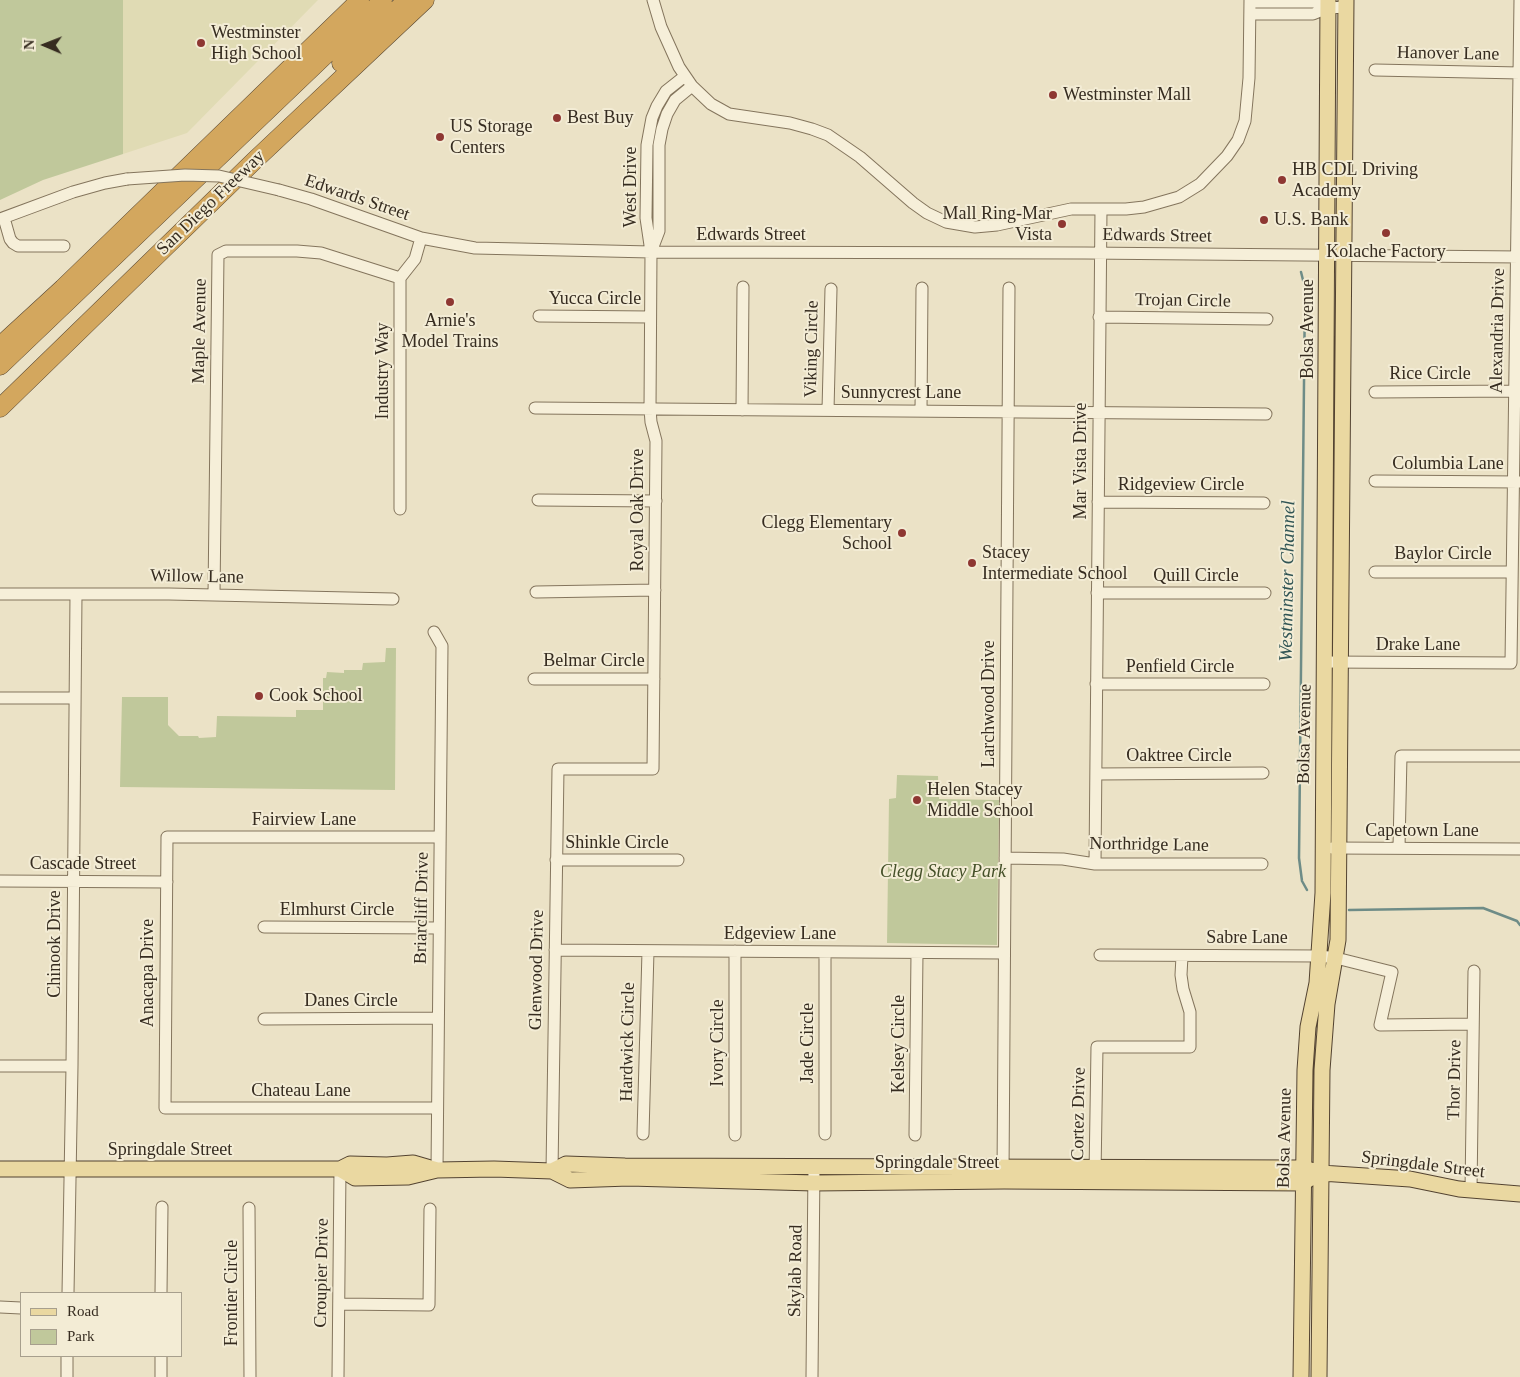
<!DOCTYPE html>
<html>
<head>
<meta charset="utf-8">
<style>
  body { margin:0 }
  #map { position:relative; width:1520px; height:1377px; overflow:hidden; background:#ebe2c6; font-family:Georgia,serif }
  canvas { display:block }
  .legend { position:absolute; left:20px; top:1292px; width:162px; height:65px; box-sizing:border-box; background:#f3ecd5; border:1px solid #a79f8d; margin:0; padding:6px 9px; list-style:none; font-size:15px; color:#362c20 }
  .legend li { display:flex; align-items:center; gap:10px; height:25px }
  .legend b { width:25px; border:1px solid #a79f8d }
  .north { position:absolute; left:20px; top:20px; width:50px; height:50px; -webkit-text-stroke:4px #f3ecd5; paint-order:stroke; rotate:271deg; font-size:14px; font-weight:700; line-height:20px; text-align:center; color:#362c20 }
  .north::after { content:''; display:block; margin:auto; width:18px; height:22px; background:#362c20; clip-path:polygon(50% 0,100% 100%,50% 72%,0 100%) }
</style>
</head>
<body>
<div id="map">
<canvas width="1520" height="1377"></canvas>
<ul class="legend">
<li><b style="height:6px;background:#ead8a1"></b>Road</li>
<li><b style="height:14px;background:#c0c89b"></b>Park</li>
</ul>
<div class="north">N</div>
</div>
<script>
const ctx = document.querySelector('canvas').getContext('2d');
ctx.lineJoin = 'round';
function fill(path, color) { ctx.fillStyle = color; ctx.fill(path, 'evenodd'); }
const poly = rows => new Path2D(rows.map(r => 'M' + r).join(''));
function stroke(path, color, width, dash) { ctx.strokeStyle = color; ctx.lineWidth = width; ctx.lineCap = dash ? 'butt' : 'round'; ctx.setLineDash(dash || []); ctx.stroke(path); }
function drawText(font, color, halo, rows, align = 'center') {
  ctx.font = font + ' Georgia,serif'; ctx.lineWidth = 4; ctx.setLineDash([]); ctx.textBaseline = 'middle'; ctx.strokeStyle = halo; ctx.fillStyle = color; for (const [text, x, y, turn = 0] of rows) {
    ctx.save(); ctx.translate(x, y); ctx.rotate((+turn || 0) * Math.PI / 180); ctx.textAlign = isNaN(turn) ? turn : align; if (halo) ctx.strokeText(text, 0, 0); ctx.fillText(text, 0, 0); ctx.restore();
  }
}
const farmland = poly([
  [123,0,318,0,187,133,123,154]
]);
const green = poly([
  [0,0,123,0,123,154,43,180,0,200],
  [386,648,396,648,395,790,120,787,122,697,168,697,168,725,179,736,198,736,199,738,216,737,217,716,296,717,296,710,323,710,323,678,326,678,327,672,344,673,344,670,362,670,363,663,385,662],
  [897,775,938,776,939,799,999,800,997,945,887,943,889,799,896,798]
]);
const stream = poly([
  [1301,272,1305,288,1299,858,1302,881,1307,890],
  [1349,910,1483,908,1517,921,1520,925]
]);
const minor = poly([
  [653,0,661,27,679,67,692,86,711,104,729,114,790,123,812,129,828,135,860,157,913,203,927,213,946,222,975,227,997,225,1071,209,1126,209,1144,207,1179,197,1200,184,1227,156,1238,140,1245,121,1249,78,1250,0],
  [1250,2,1314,2,1328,8,1346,7],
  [1250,14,1313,14,1328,8],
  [1375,70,1520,73],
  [279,190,311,199,421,238,475,248,651,252,1085,253,1520,257],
  [4,218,10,239,13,243,18,246,64,246],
  [0,219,73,192,105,183,127,179],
  [651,252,659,231,659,145,662,129,667,114,675,100,692,86],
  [539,316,650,317],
  [1099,317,1267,319],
  [1375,392,1515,391],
  [535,408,1266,414],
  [742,410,743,287],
  [828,410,831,289],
  [921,411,922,288],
  [1375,481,1520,482],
  [538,500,656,501],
  [1098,502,1264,503],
  [400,509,400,278,415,259,421,238],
  [1375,572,1512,572],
  [536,592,655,590],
  [1097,593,1265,593],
  [0,594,169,594,393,599],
  [214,595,218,255,226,251,297,251,321,253,400,278],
  [434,632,442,646,437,1170],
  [1325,662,1511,663,1520,0],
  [534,679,654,679],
  [1096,684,1264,684],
  [0,698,75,698],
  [1096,774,1263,773],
  [1399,847,1401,756,1520,756],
  [1332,848,1520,849],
  [1005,858,1063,859,1095,864,1262,864],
  [556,860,678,860],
  [1095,864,1101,209],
  [0,881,167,882],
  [264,927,439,928],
  [555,950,1004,953],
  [1100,955,1320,956,1336,958,1392,972,1380,1025,1473,1024],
  [264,1019,438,1018],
  [0,1066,72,1066],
  [437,1108,165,1108,167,837,440,837],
  [643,1134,648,951],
  [825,1134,825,952],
  [735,1135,735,951],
  [915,1135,917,953],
  [552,1171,558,769,653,769,656,441,651,422,650,409,651,252,646,218,647,145,652,118,657,106,666,91,685,76],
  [1003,1174,1009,288],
  [1095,1175,1097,1047,1190,1047,1190,1012,1183,989,1181,975,1182,956],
  [1471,1190,1474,971],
  [249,1208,250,1377],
  [68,1293,72,1066,76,594],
  [161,1293,162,1207],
  [339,1304,429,1305,430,1209],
  [0,1307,21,1308],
  [67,1377,67,1356],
  [161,1377,161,1356],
  [338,1377,340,1169],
  [812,1377,814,1166]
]);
const major = poly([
  [0,1169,340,1169,350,1164,387,1165,413,1163,437,1170],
  [340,1169,355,1178,408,1177,437,1170,494,1169,552,1171,570,1180,629,1178,814,1183,1004,1181,1303,1183,1311,1178],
  [552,1171,566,1164,625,1166,1303,1168,1321,1173,1410,1179,1459,1189,1520,1194],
  [1301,1377,1305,1070,1308,1027,1317,983,1323,893,1328,0],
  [1319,1377,1322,1070,1327,1004,1338,940,1346,0]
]);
const highway = poly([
  [341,63,407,0],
  [0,346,63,288,360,0],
  [0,366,383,0],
  [0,408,254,161,425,0]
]);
const minorBridge = poly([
  [127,179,185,175,219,176,279,190]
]);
const markers = [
  [201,43,5,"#8e3732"],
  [1053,95,5,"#8e3732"],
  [557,118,5,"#8e3732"],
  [440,137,5,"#8e3732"],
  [1282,180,5,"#8e3732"],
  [1264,220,5,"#8e3732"],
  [1062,224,5,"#8e3732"],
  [1386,233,5,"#8e3732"],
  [450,302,5,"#8e3732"],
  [902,533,5,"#8e3732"],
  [972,563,5,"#8e3732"],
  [259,696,5,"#8e3732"],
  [917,800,5,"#8e3732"]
];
const poiNames = [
  ["Westminster",211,33],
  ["High School",211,54],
  ["Westminster Mall",1063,95],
  ["Best Buy",567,118],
  ["US Storage",450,127],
  ["Centers",450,148],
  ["HB CDL Driving",1292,170],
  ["Academy",1292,191],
  ["Mall Ring-Mar",1052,214,"right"],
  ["Vista",1052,235,"right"],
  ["U.S. Bank",1274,220],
  ["Kolache Factory",1386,252,"center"],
  ["Arnie's",450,321,"center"],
  ["Model Trains",450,342,"center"],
  ["Clegg Elementary",892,523,"right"],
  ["School",892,544,"right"],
  ["Stacey",982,553],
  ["Intermediate School",982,574],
  ["Cook School",269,696],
  ["Helen Stacey",927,790],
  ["Middle School",927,811]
];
const streetNames = [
  ["Hanover Lane",1448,54,1],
  ["West Drive",631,187,-90],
  ["Edwards Street",357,198,19],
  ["San Diego Freeway",211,203,-44],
  ["Edwards Street",751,235],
  ["Edwards Street",1157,236,1],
  ["Yucca Circle",595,299],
  ["Trojan Circle",1183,301,1],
  ["Bolsa Avenue",1308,329,-90],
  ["Maple Avenue",200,331,-89],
  ["Alexandria Drive",1498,331,-89],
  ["Viking Circle",812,349,-89],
  ["Industry Way",383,371,-90],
  ["Rice Circle",1430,374],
  ["Sunnycrest Lane",901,393],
  ["Mar Vista Drive",1081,461,-90],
  ["Columbia Lane",1448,464],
  ["Ridgeview Circle",1181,485],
  ["Royal Oak Drive",638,510,-90],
  ["Baylor Circle",1443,554],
  ["Quill Circle",1196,576],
  ["Willow Lane",197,577,1],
  ["Drake Lane",1418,645],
  ["Belmar Circle",594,661],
  ["Penfield Circle",1180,667],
  ["Larchwood Drive",989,704,-90],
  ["Bolsa Avenue",1305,734,-89],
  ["Oaktree Circle",1179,756],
  ["Fairview Lane",304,820],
  ["Capetown Lane",1422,831],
  ["Shinkle Circle",617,843],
  ["Northridge Lane",1149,845,1],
  ["Cascade Street",83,864],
  ["Briarcliff Drive",422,908,-89],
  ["Elmhurst Circle",337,910],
  ["Edgeview Lane",780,934],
  ["Sabre Lane",1247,938],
  ["Chinook Drive",55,944,-90],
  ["Glenwood Drive",537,970,-89],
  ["Anacapa Drive",148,973,-90],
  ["Danes Circle",351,1001],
  ["Hardwick Circle",628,1042,-89],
  ["Ivory Circle",718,1043,-90],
  ["Jade Circle",808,1043,-90],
  ["Kelsey Circle",899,1044,-90],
  ["Thor Drive",1455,1080,-89],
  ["Chateau Lane",301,1091],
  ["Cortez Drive",1079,1114,-89],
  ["Bolsa Avenue",1285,1138,-89],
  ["Springdale Street",170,1150],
  ["Springdale Street",937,1163],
  ["Springdale Street",1423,1165,7],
  ["Skylab Road",796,1271,-89],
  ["Croupier Drive",322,1273,-89],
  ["Frontier Circle",232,1293,-90]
];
const parkNames = [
  ["Clegg Stacy Park",943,872]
];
const waterNames = [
  ["Westminster Channel",1288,581,-89]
];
fill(farmland, '#e0dbb4');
fill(green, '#c0c89b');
stroke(stream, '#6e8c87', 2.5);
stroke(minor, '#84755d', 13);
stroke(major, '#534331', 17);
stroke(highway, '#534331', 19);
stroke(minor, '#f6efd9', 11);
stroke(major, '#ead8a1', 15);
stroke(highway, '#d3a75e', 18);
stroke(minorBridge, '#84755d', 13, []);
stroke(minorBridge, '#f6efd9', 11);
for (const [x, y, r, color] of markers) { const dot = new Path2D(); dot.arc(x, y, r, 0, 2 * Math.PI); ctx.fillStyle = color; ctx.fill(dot); stroke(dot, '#f3ecd5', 2); }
drawText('18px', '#362c20', '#f3ecd5', poiNames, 'left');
drawText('18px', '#362c20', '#f3ecd5', streetNames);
drawText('italic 18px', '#445028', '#f3ecd5', parkNames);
drawText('italic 19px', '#305454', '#f3ecd5', waterNames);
</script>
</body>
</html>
